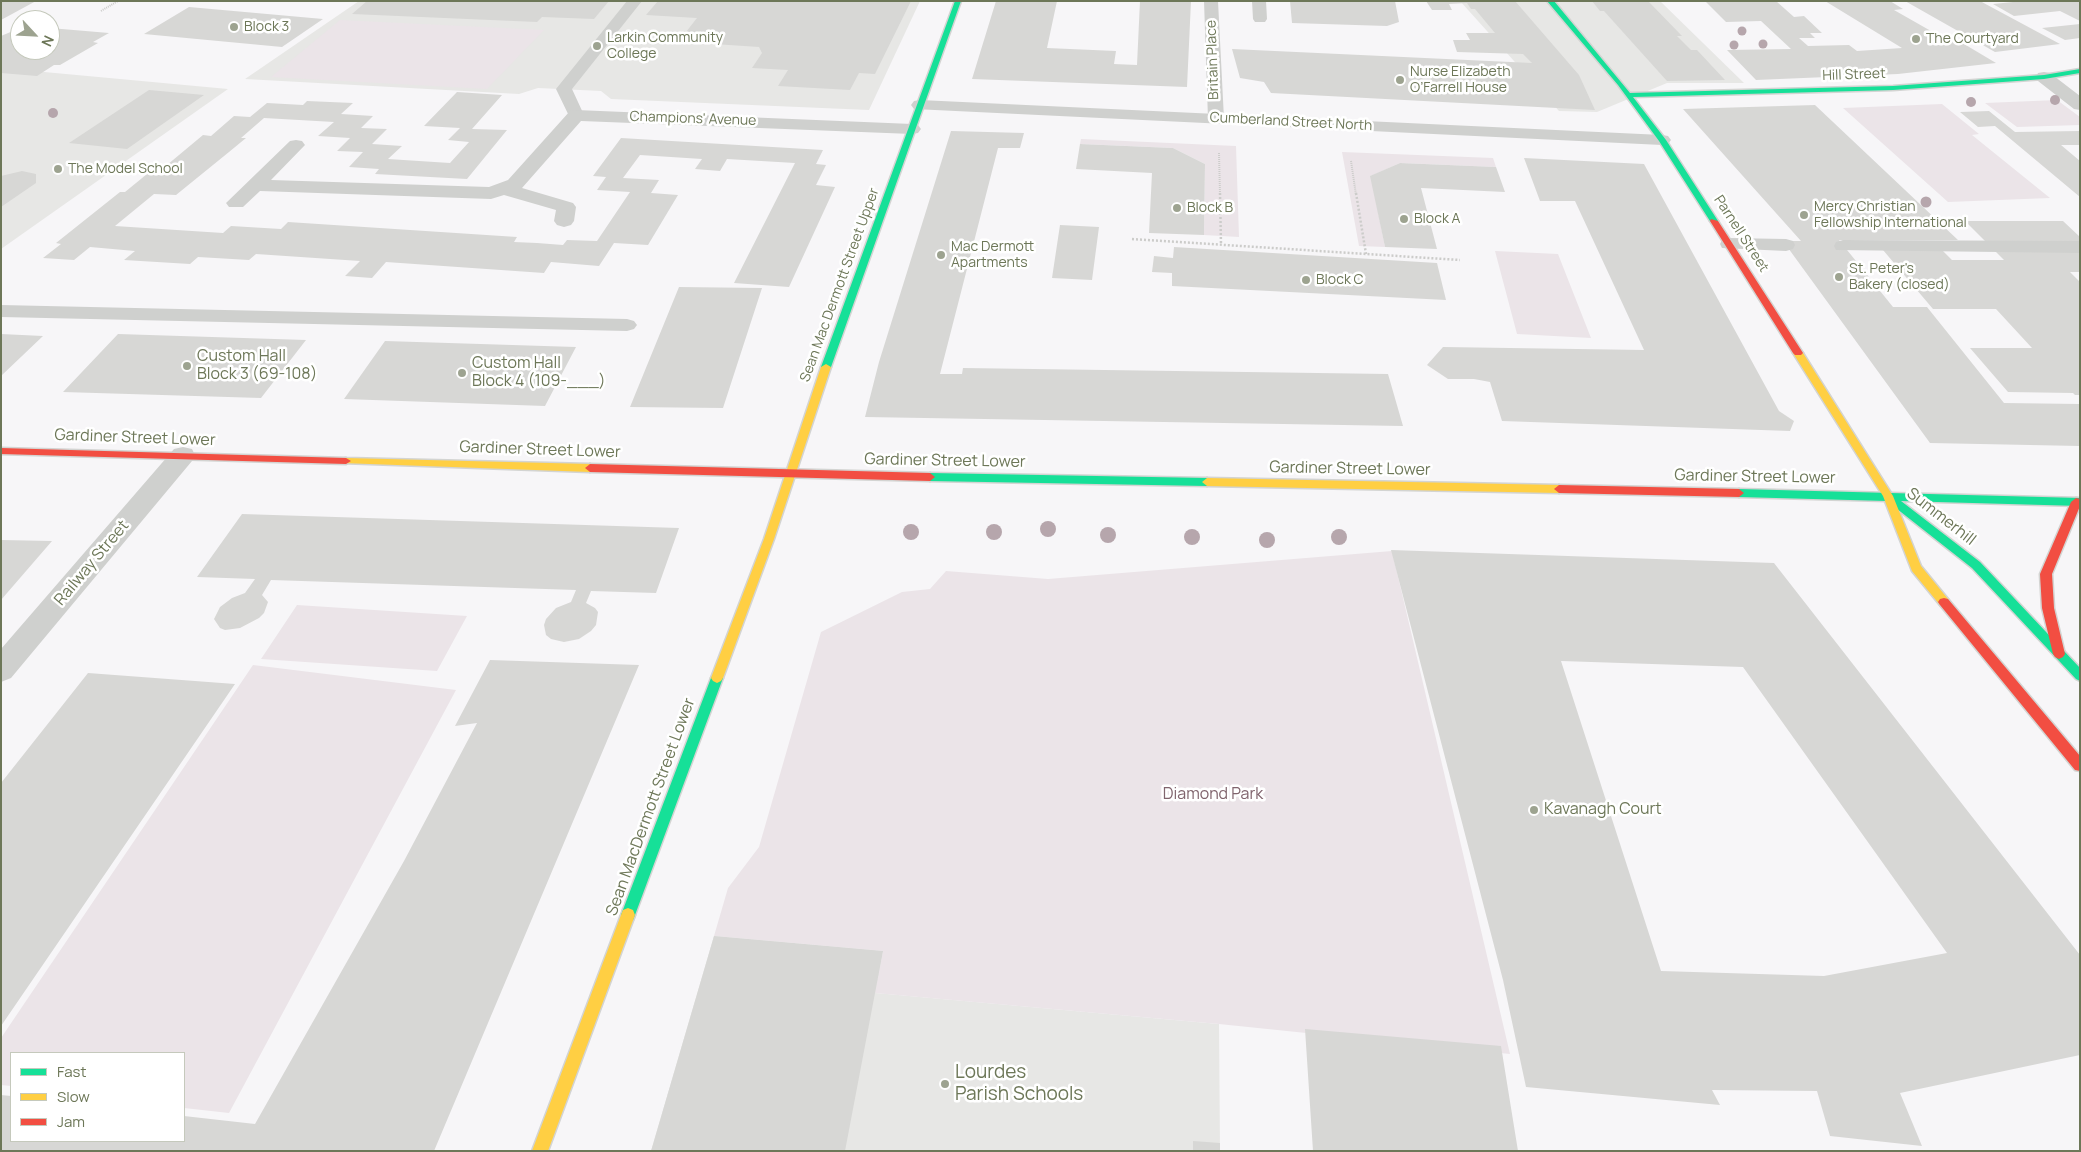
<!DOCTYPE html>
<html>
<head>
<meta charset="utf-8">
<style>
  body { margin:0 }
  #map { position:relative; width:2081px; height:1152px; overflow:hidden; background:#f7f6f8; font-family:Manrope,sans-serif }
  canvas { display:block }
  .frame { position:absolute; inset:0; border:2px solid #6d7758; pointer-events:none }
  .legend { position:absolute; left:10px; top:1052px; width:175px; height:90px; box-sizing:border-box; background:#fff; border:1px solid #c5c9bc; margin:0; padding:6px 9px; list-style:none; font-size:15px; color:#6d7758 }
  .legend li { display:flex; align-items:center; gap:10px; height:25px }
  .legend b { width:25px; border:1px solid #c5c9bc }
  .north { position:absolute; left:10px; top:10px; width:50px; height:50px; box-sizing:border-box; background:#fff; border:1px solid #c5c9bc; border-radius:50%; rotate:115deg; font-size:14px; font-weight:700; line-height:20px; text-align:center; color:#6d7758 }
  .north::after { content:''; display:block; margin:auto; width:18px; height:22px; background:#9da390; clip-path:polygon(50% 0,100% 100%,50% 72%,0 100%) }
</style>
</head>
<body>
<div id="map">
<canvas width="2081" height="1152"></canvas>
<div class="frame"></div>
<ul class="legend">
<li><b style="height:6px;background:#16e098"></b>Fast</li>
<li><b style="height:6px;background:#ffcf43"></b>Slow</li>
<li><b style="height:6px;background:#f24e42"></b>Jam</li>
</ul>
<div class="north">N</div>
</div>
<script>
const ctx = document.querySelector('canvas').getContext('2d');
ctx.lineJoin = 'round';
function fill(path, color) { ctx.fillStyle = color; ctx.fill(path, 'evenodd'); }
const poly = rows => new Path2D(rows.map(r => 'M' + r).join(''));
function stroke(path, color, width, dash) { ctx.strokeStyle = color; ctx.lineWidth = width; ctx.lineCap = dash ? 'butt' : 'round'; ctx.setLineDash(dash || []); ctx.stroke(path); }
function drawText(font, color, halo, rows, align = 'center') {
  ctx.font = font + ' Manrope,sans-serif'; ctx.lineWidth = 5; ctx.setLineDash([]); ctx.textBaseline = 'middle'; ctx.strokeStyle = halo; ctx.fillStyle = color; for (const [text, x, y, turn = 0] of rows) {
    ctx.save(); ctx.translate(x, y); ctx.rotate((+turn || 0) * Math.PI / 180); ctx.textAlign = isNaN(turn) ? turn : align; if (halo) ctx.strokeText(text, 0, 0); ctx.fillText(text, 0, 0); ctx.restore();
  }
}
const built = poly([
  [359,1,920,1,869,110,611,99,601,91,538,88,519,94,245,79],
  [1460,1,1660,1,1744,83,1667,83,1597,112,1559,111],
  [1,68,228,89,1,249],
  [714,936,883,951,876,993,1219,1024,1220,1151,651,1151]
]);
const green = poly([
  [340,20,544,30,487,89,271,77],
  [2057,100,2080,117,2080,125,2017,127,1985,103],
  [1942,104,1979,134,1972,135,2050,198,1948,202,1843,108],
  [1081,139,1236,146,1239,237,1204,235,1205,164,1173,148,1080,144],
  [1342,152,1493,158,1496,167,1400,163,1371,176,1385,247,1359,246],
  [1495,251,1558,254,1591,338,1517,334],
  [1392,551,1510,1054,1219,1024,875,993,883,951,714,936,728,888,759,847,821,632,902,592,930,589,946,571,1048,579],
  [297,605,467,616,437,671,261,659],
  [253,665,456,690,229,1113,184,1108,184,1053,11,1053,11,1086,1,1085,1,1038]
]);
const building = poly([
  [1,1,36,1,1,20],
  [367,1,609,1,594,19,542,17,537,22,352,14],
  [658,1,911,1,875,74,859,73,850,90,778,86,788,70,752,68,762,53,759,47,714,44,721,34,686,32,697,18,646,15],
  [996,1,1057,1,1047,48,1116,51,1114,64,1137,65,1140,1,1191,1,1187,87,972,79],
  [1290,1,1395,1,1399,22,1387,26,1292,23],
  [1426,1,1515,1,1579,75,1595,110,1271,93,1264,82,1240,78,1232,49,1532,63,1523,54,1457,52,1453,40,1470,40,1466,33,1495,33,1475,9,1471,9,1467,3,1449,4,1452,10,1432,10],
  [1592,1,1648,1,1682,36,1677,36,1691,50,1697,50,1725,80,1667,81,1604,11,1600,11],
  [1705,1,1776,1,1794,17,1804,16,1822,33,1810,33,1815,38,1799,38,1808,46,1849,45,1857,51,1902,48,1825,1,1890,1,1903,9,1894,10,1945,39,1954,38,1996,63,1898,74,1756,80,1727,50,1791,49,1761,21,1726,22],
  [1905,1,1980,1,2060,44,1995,52],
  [2023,1,2080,1,2080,21,2060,11,2014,16,1993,4],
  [189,7,323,19,282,47,144,34],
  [2080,24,2080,38,2065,40,2042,28],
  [20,28,20,50,50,50,50,28,109,33,93,42,98,43,60,65,54,65,37,76,1,73,1,36],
  [149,90,204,95,127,149,69,143],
  [457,92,502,95,472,129,507,130,467,179,375,174,379,169,349,167,363,152,337,151,350,138,318,136,334,122,264,118,241,138,246,138,229,152,176,195,154,194,115,226,223,233,231,226,281,229,288,222,517,237,514,242,537,243,563,245,567,240,597,241,630,192,597,190,606,177,593,176,621,138,823,150,816,164,826,165,816,185,835,187,789,287,734,283,795,163,727,159,720,171,695,169,702,159,640,155,623,178,659,180,651,193,678,195,648,245,614,243,599,266,551,262,544,273,386,262,372,278,345,276,360,261,256,254,249,260,198,257,190,264,124,260,135,251,90,247,74,260,43,258,61,244,56,243,120,192,125,192,158,165,167,165,203,135,211,136,234,116,250,117,267,103,303,105,307,101,353,103,341,114,373,116,361,128,387,129,372,144,402,146,388,159,450,163,469,142,448,140,460,128,424,126],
  [1815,105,1958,240,1839,240,1893,307,1927,307,2004,403,2080,404,2080,446,1930,443,1783,241,1801,241,1683,109],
  [1989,111,2015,132,2080,131,2080,145,2061,145,2080,161,2080,197,1995,126,1978,127,1960,112],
  [951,131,1024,133,1020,148,998,148,940,374,962,374,963,368,1388,374,1403,426,865,417,879,362],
  [1080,144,1173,148,1205,164,1204,235,1149,233,1152,173,1076,169],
  [1524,158,1644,164,1779,411,1794,421,1790,431,1502,421,1490,382,1474,379,1448,379,1427,365,1443,347,1644,350,1575,201,1540,201],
  [1400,163,1496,167,1505,192,1421,188,1437,249,1385,247,1370,176],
  [22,171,36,174,36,183,1,207,1,176],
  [1965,221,2063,221,2080,237,2080,272,2070,272,2080,282,2080,395,2075,395,2073,393,2008,392,1970,348,2032,348,1996,309,1933,309,1883,250,1942,250,1952,260,2004,260],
  [1060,225,1099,227,1092,280,1052,278],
  [1174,247,1437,263,1446,300,1172,286,1172,273,1152,272,1154,256,1173,258],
  [679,287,762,288,723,408,630,407],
  [1,334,43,336,1,376],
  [118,334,306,340,261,398,63,392],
  [385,341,576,347,545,406,344,399],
  [242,514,679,528,656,593,591,591,586,603,595,608,598,612,596,625,591,631,579,639,564,642,551,639,546,635,544,625,546,619,556,608,571,602,576,590,271,580,262,595,268,602,264,613,259,618,240,628,225,630,220,628,214,619,220,607,232,598,245,593,255,579,197,577],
  [1,540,52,541,1,600],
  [1391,550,1774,563,2080,955,2080,1055,1900,1093,1922,1146,1830,1136,1817,1091,1712,1090,1720,1105,1526,1087,1503,980],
  [1561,661,1743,667,1947,953,1824,976,1661,971],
  [490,660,639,665,434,1151,1,1151,1,1095,11,1096,11,1141,184,1141,184,1116,255,1124,404,861,477,723,455,726],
  [88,673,235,684,1,1026,1,783],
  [714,936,883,951,845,1151,651,1151],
  [1305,1029,1501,1046,1518,1151,1313,1151],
  [1193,1141,1220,1143,1220,1151,1193,1151]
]);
const pathFar1 = poly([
  [101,11,118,1],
  [1219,153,1220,195],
  [1351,161,1356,195]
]);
const path = poly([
  [1220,193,1221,245],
  [1356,193,1366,254],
  [1132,239,1460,260]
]);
const lane = poly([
  [627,1,642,1,572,89,584,115,582,118,570,118,556,89,627,1],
  [1204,1,1218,1,1224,119,1216,124,1208,119,1204,1],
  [1252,1,1266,1,1267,19,1265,22,1255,22,1253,19,1252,1],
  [1729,238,1786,239,1793,241,1795,245,1793,249,1786,251,1722,248,1720,244,1722,240,1729,238],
  [1843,240,2080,241,2080,253,1836,250,1834,246,1836,242,1843,240],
  [1,305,627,319,634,321,637,325,634,329,627,331,1,317,1,305]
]);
const street = poly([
  [2044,72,2050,73,2080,96,2080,110,2074,109,2038,81,2036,77,2038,73,2044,72],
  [920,100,1662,135,1668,136,1671,140,1668,144,1662,145,914,109,911,105,914,101,920,100],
  [576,110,912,124,918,125,921,129,918,133,912,134,581,121,522,188,573,203,576,207,574,221,571,225,564,227,557,225,554,221,556,210,504,195,491,199,260,191,243,207,229,207,226,203,290,141,296,140,302,141,305,145,271,180,489,187,508,180,570,111,576,110],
  [183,447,192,449,195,455,192,461,11,678,1,682,1,649,174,449,183,447]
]);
const fast = poly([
  [955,1,961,1,831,367,829,369,823,369,821,367,955,1],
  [1547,1,1554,1,1630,93,1893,86,2044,75,2080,69,2080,73,2044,79,1893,90,1633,97,1666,140,1718,221,1714,223,1710,221,1659,141,1618,85,1547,1],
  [930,473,1207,478,1212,482,1207,486,930,481,925,477,930,473],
  [1739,489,2080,498,2080,506,1901,501,1980,562,2080,668,2080,681,2076,679,1972,568,1887,501,1739,497,1734,493,1739,489],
  [717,673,721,675,723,678,635,915,633,920,628,922,623,920,621,915,711,678,713,675,717,673]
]);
const slow = poly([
  [1798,350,1803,353,1893,496,1921,566,1948,599,1950,602,1948,605,1940,605,1912,571,1883,496,1793,353,1798,350],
  [826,364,831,367,774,539,723,678,721,681,717,683,713,681,711,678,764,539,821,367,826,364],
  [346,458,590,464,595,468,590,472,342,463,341,461,342,459,346,458],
  [1207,478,1559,485,1564,489,1559,493,1207,486,1202,482,1207,478],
  [628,908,633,910,635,915,548,1151,532,1151,621,915,623,910,628,908]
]);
const jam = poly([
  [1711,219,1718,221,1803,353,1801,355,1795,355,1793,353,1710,221,1711,219],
  [1,448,346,458,351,461,346,464,1,454,1,448],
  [590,464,930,473,935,477,930,481,590,472,585,468,590,464],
  [1559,485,1739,489,1744,493,1739,497,1559,493,1554,489,1559,485],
  [2076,498,2080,499,2080,506,2052,574,2054,608,2065,654,2063,657,2059,659,2055,657,2053,654,2042,608,2040,574,2071,502,2076,498],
  [1944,598,1948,599,2080,756,2080,771,2075,770,1940,605,1938,602,1940,599,1944,598]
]);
const trees = [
  [1742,31,4.5],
  [1763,44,4.5],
  [1734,45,4.5],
  [2055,100,5],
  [1971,102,5],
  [53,113,5],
  [1926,202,5.5],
  [1048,529,8],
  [911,532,8],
  [994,532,8],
  [1108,535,8],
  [1192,537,8],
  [1339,537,8],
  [1267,540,8]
];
const markers = [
  [234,27,5,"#9da390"],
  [1916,39,5,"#9da390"],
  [597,46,5,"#9da390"],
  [1400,80,5,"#9da390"],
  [58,169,5,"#9da390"],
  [1177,208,5,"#9da390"],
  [1804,215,5,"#9da390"],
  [1404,219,5,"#9da390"],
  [941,255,5,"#9da390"],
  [1839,277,5,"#9da390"],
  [1306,280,5,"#9da390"],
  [187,366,5,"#9da390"],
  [462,373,5,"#9da390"],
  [1534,810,5,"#9da390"],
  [945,1084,5,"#9da390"]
];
const farPoinames = [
  ["Block 3",244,27],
  ["Larkin Community",607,38],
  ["College",607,54],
  ["The Courtyard",1926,39],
  ["Nurse Elizabeth",1410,72],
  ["O’Farrell House",1410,88],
  ["The Model School",68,169],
  ["Mercy Christian",1814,207],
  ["Fellowship International",1814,223],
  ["Block B",1187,208],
  ["Block A",1414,219],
  ["Mac Dermott",951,247],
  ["Apartments",951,263],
  ["St. Peter's",1849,269],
  ["Bakery (closed)",1849,285],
  ["Block C",1316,280]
];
const farStreetnames = [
  ["Britain Place",1213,60,-92],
  ["Hill Street",1854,75,-2],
  ["Champions' Avenue",693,119,2],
  ["Cumberland Street North",1291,122,3],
  ["Parnell Street",1741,234,57],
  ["Sean Mac Dermott Street Upper",840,285,-70]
];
const poiNames = [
  ["Custom Hall",197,357],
  ["Block 3 (69-108)",197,375],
  ["Custom Hall",472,364],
  ["Block 4 (109-___)",472,382],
  ["Kavanagh Court",1544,810]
];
const streetNames = [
  ["Gardiner Street Lower",135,438,2],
  ["Gardiner Street Lower",540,450,2],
  ["Gardiner Street Lower",945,461,1],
  ["Gardiner Street Lower",1350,469,1],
  ["Gardiner Street Lower",1755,477,1],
  ["Summerhill",1941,517,38],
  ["Railway Street",92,563,-50],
  ["Sean MacDermott Street Lower",651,807,-70]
];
const parkNames = [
  ["Diamond Park",1213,795]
];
const nearPoinames = [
  ["Lourdes",955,1073],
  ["Parish Schools",955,1095]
];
fill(built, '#e7e7e5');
fill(green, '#ebe4e8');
fill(building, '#d7d7d5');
stroke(fast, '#d3d4d2', 3);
stroke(slow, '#d3d4d2', 3);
stroke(jam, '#d3d4d2', 3);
stroke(pathFar1, '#ccccca', 2, [1, 1]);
stroke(path, '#ccccca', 2.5, [2, 2]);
fill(lane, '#cfd0ce');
fill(street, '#cfd0ce');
fill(fast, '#16e098');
fill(slow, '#ffcf43');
fill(jam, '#f24e42');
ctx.fillStyle = '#b6a6ac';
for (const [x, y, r] of trees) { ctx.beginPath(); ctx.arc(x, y, r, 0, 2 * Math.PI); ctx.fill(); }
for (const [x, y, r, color] of markers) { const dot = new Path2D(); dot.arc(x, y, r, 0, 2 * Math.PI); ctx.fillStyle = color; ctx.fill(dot); stroke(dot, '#fff', 2); }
drawText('14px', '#6d7758', '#fff', farPoinames, 'left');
drawText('14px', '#6d7758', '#fff', farStreetnames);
drawText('16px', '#6d7758', '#fff', poiNames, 'left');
drawText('16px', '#6d7758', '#fff', streetNames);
drawText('16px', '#80646d', '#fff', parkNames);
drawText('19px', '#6d7758', '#fff', nearPoinames, 'left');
</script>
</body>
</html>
